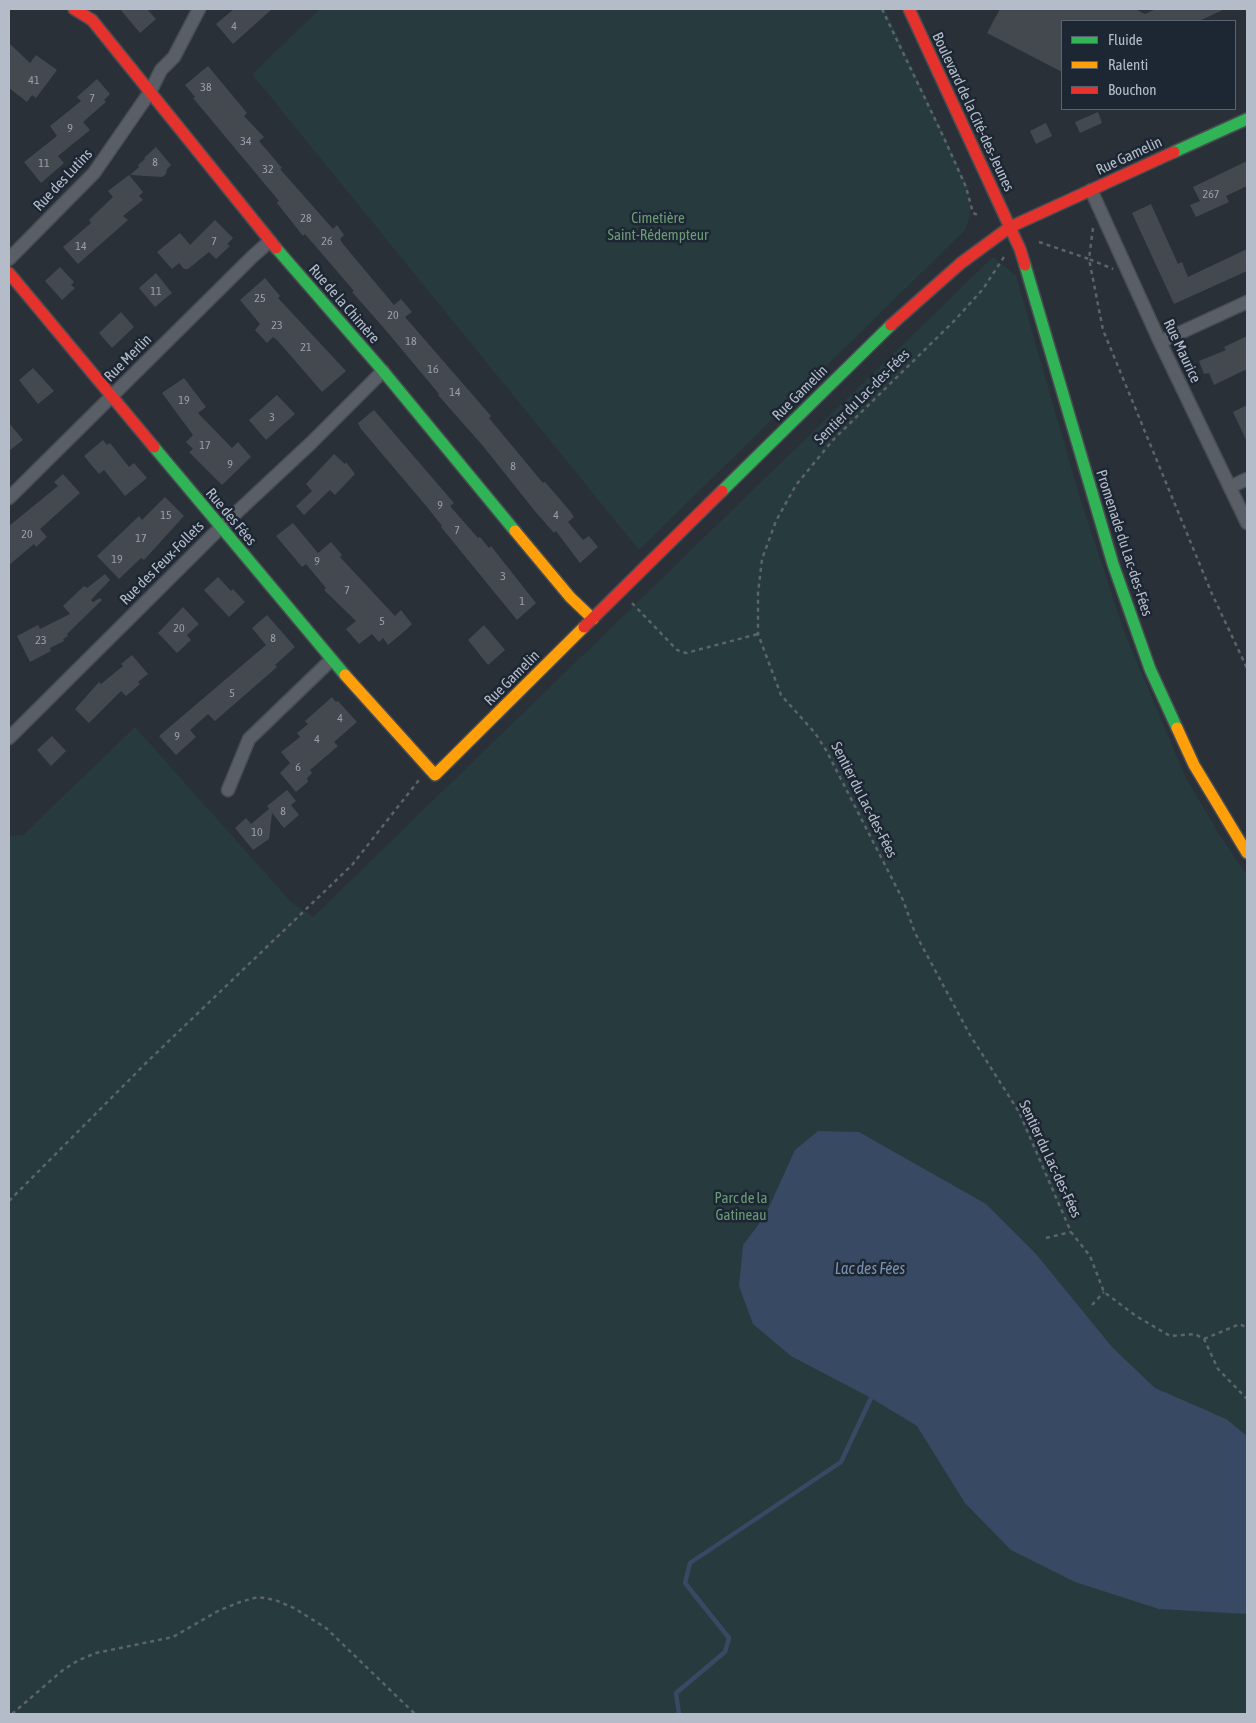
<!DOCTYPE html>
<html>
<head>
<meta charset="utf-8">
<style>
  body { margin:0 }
  #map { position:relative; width:1256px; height:1723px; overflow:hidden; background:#2a3038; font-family:"Asap Condensed",sans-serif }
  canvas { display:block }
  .frame { position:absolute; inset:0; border:10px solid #b4bcc9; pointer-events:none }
  .legend { position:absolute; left:1061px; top:20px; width:175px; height:90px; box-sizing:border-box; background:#1d2633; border:1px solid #59626f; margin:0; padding:6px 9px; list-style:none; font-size:15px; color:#b4bcc9 }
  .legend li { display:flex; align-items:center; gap:10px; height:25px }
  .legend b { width:25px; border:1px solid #59626f }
</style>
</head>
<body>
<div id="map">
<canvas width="1256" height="1723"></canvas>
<div class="frame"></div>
<ul class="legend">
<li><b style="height:6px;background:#30b455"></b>Fluide</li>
<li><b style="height:6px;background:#ff9f0a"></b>Ralenti</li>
<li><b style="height:6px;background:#e5322d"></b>Bouchon</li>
</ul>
</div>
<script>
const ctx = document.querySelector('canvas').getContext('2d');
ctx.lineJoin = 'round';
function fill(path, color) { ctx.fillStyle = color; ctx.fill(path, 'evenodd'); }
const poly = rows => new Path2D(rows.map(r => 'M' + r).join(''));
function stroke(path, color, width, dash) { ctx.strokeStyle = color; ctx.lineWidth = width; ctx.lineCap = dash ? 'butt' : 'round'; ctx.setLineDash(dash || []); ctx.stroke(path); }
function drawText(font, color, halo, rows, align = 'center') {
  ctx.font = font + ' "Asap Condensed",sans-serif'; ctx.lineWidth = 5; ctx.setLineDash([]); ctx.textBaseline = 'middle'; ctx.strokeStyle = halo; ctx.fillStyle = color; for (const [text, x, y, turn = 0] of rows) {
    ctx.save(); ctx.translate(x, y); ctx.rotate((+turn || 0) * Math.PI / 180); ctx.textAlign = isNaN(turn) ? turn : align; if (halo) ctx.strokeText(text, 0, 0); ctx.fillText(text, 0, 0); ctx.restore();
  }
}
const green = poly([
  [320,9,885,9,968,187,970,215,965,230,639,550,252,74],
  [993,257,1016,276,1080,498,1124,631,1185,776,1219,834,1247,875,1247,1714,9,1714,9,836,23,835,135,727,292,903,313,917]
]);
const water = poly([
  [818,1131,859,1132,986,1204,1036,1254,1112,1347,1155,1388,1226,1419,1247,1436,1247,1614,1159,1609,1075,1582,1011,1550,965,1503,917,1426,871,1398,791,1356,753,1324,739,1286,743,1245,765,1216,795,1150]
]);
const stream = poly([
  [679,1714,676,1693,725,1652,729,1638,685,1583,690,1563,841,1462,871,1398]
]);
const building = poly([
  [120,9,147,9,156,19,140,33],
  [234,9,272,9,233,44,216,24],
  [1000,9,1135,9,1145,14,1156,9,1225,9,1199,21,1062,21,1062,72,987,33],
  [9,43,30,63,36,55,57,70,36,98,32,95,27,102,9,88],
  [208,66,247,113,244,116,264,137,259,141,282,168,280,169,333,229,337,225,344,235,340,239,343,244,394,305,401,299,412,312,405,317,491,416,489,418,543,483,545,482,570,511,574,517,568,522,583,540,589,536,598,547,580,563,556,531,554,533,534,510,483,446,438,395,439,394,383,327,352,292,354,291,305,234,303,236,277,203,279,201,193,98,195,97,185,85],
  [97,79,110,94,104,100,106,102,83,122,90,130,58,156,64,163,41,183,24,162,57,136,50,126,81,101,77,97],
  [1098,112,1102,123,1080,133,1075,122],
  [1046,123,1052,136,1036,144,1030,131],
  [156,147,171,165,167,169,166,174,162,177,130,175,139,167,138,165,145,159,144,158],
  [1247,161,1247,186,1226,196,1229,202,1196,217,1190,205,1200,201,1193,187],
  [129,175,143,192,139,196,143,200,123,216,128,220,78,264,63,247,91,223,89,220,113,197,108,191],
  [1151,204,1178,264,1182,262,1188,277,1247,249,1247,271,1174,304,1132,213],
  [215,220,233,238,227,244,230,246,216,259,209,252,188,269,184,269,179,263,172,269,157,252,180,233,190,245],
  [60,267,74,282,71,285,75,288,62,300,45,281],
  [156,273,172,293,155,307,139,288],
  [265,278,280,296,278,298,346,371,322,392,278,341,273,337,267,343,255,330,260,324,240,300],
  [121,312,134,327,112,348,99,333],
  [1247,336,1247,369,1214,385,1209,373,1204,374,1199,361,1226,350,1224,347],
  [33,368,54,391,38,404,19,380],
  [184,378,206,407,198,413,232,448,238,442,251,457,222,485,189,452,193,449,186,442,193,435,162,393],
  [277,395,295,414,266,440,249,420],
  [1247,405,1247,442,1233,412],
  [374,410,454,503,450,506,478,538,480,537,489,548,491,546,536,603,517,620,441,527,442,526,427,507,361,429,358,423],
  [9,423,23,440,9,451],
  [103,440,107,445,110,443,129,467,134,463,147,478,125,496,104,470,99,474,84,456],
  [334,454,345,464,346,462,355,474,335,495,330,490,304,515,296,506,312,491,306,484],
  [63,474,80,493,40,529,47,537,36,547,34,544,9,565,9,526,58,486,54,482],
  [165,497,184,516,144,560,141,558,119,579,97,556,139,516,142,520],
  [293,523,318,553,331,542,342,555,340,557,395,616,401,610,412,624,407,629,388,645,383,638,379,642,372,634,359,644,346,629,356,621,324,590,326,588,306,564,302,567,276,536],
  [105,574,110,580,91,600,93,602,100,598,102,600,67,634,68,636,63,639,64,641,50,648,51,651,30,662,17,636,38,625,40,629,70,614,63,606,84,586,87,588],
  [218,577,231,591,233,589,245,602,229,617,204,590],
  [183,607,199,624,187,635,191,640,177,653,158,633],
  [267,615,295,647,275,665,277,667,215,721,208,714,190,730,196,737,176,755,159,736,266,645,252,628],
  [484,625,505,650,488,665,468,640],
  [132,655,148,674,138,682,140,684,126,696,121,691,89,723,75,709,99,682,101,684,123,666,121,664],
  [332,697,336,702,338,701,357,722,334,742,338,746,310,770,312,773,307,778,308,782,296,792,280,773,290,763,281,752,300,737,297,733,308,724,305,721],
  [52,736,66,751,51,766,37,750],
  [287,790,296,801,291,805,299,815,284,828,272,813,269,839,253,850,235,828,246,818,251,824,269,809,267,806]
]);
const path = poly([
  [882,9,944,138,966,187,973,213,978,215],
  [1093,228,1089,259,1113,269],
  [1039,242,1089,259,1103,330,1212,594,1247,668],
  [1004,257,983,289,955,320,833,440,796,485,776,521,762,559,758,593,758,634,781,695,815,733,826,750,903,900,915,933,970,1035,1019,1112,1071,1232,1090,1256,1104,1292,1136,1316,1170,1336,1195,1334,1204,1339,1218,1369,1247,1399],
  [632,603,677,650,686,653,758,634],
  [9,1201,148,1061,352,865,419,780],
  [1046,1238,1071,1232],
  [1092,1305,1104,1292],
  [1204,1339,1240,1324,1247,1328],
  [12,1714,63,1670,79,1660,96,1653,173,1637,218,1611,240,1602,258,1597,275,1600,294,1608,326,1628,415,1714]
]);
const street = poly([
  [1091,190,1160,342,1247,523],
  [9,259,94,173,150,92,161,70,174,57,199,9],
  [1160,342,1247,302],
  [1230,487,1247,479],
  [9,498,252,257,270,241],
  [9,738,220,528,311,443,383,371],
  [228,790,249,739,331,660]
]);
const fast = poly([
  [1174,152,1247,119],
  [276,248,383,371,515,531],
  [1025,265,1113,564,1150,669,1177,728],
  [154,447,345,675],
  [722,491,891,325]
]);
const slow = poly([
  [515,531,570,597,593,619],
  [345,675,435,775,584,627],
  [1177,728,1194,765,1247,853]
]);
const jam = poly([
  [74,9,92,20,276,248],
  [909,9,1020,249,1025,265],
  [9,273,154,447],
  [891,325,961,263,1010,227,1174,152],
  [584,627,722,491]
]);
const numberNames = [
  ["4",234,26],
  ["41",34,80],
  ["38",206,87],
  ["7",92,98],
  ["9",70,128],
  ["34",246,141],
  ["8",155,162],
  ["11",44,163],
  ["32",268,169],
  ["267",1211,194],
  ["28",306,218],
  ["7",214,241],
  ["26",327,241],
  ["14",81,246],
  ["11",156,291],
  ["25",260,298],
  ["20",393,315],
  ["23",277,325],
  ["18",411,341],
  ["21",306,347],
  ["16",433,369],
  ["14",455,392],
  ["19",184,400],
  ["3",272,417],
  ["17",205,445],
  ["9",230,464],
  ["8",513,466],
  ["9",440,505],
  ["15",166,515],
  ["4",556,515],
  ["7",457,530],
  ["20",27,534],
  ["17",141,538],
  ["19",117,559],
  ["9",317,561],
  ["3",503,576],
  ["7",347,590],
  ["1",522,601],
  ["5",382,621],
  ["20",179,628],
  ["8",273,638],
  ["23",41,640],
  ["5",232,693],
  ["4",340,718],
  ["9",177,736],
  ["4",317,739],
  ["6",298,767],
  ["8",283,811],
  ["10",257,832]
];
const streetNames = [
  ["Boulevard de la Cité-des-Jeunes",973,112,65],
  ["Rue Gamelin",1129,156,-25],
  ["Rue des Lutins",63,180,-47],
  ["Rue de la Chimère",344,304,49],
  ["Rue Maurice",1182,351,65],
  ["Rue Merlin",128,358,-45],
  ["Rue Gamelin",800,393,-45],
  ["Sentier du Lac-des-Fées",862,397,-45],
  ["Rue des Fées",231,517,50],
  ["Promenade du Lac-des-Fées",1124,543,72],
  ["Rue des Feux-Follets",162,563,-45],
  ["Rue Gamelin",512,678,-45],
  ["Sentier du Lac-des-Fées",864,800,63],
  ["Sentier du Lac-des-Fées",1050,1159,65]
];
const parkNames = [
  ["Cimetière",658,218],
  ["Saint-Rédempteur",658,235],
  ["Parc de la",741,1198],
  ["Gatineau",741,1215]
];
const waterNames = [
  ["Lac des Fées",870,1269]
];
fill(green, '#273a3e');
fill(water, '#384963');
stroke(stream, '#384963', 4.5);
fill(building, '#444950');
stroke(street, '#484c53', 15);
stroke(fast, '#484c53', 14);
stroke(slow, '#484c53', 14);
stroke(jam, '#484c53', 14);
stroke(path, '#5d636a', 2.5, [4, 4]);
stroke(street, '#5a5e66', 12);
stroke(fast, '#30b455', 11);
stroke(slow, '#ff9f0a', 11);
stroke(jam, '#e5322d', 11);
drawText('12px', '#989fab', null, numberNames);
drawText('15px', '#b4bcc9', '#1d2633', streetNames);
drawText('15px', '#6b9a76', '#1d2633', parkNames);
drawText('italic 16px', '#7c92b1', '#1d2633', waterNames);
</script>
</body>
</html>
